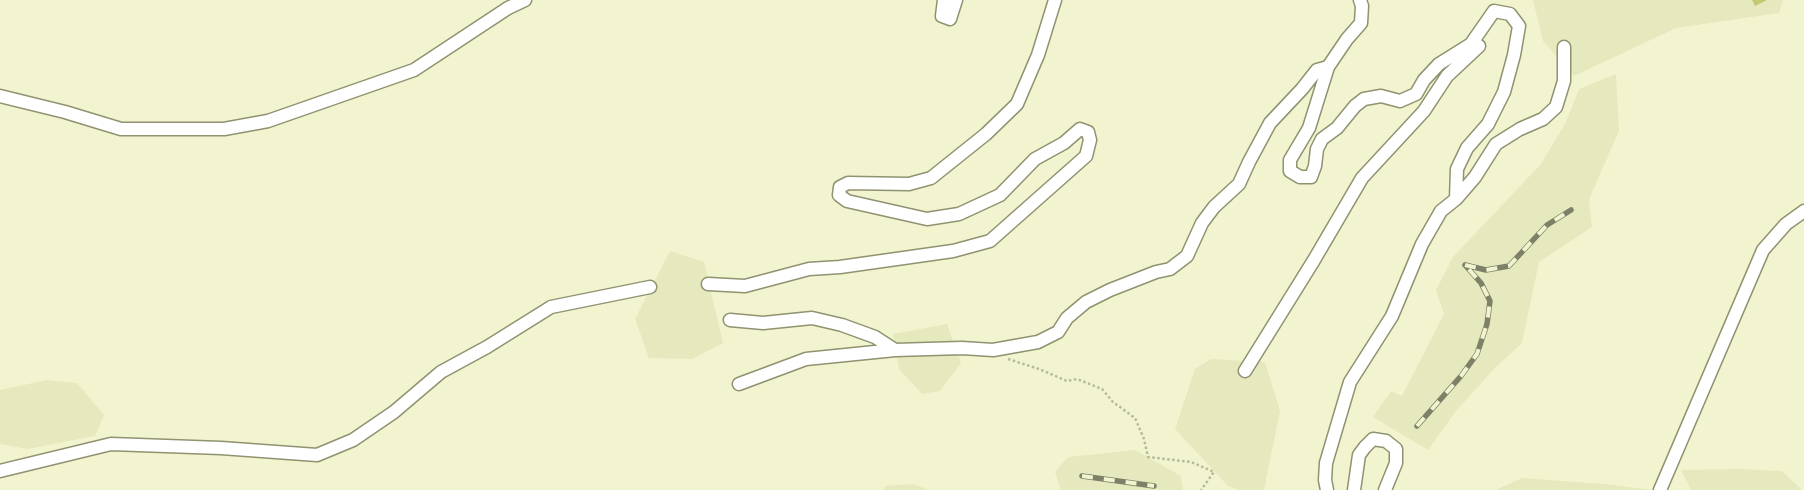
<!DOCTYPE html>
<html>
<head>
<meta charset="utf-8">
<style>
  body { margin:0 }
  canvas { display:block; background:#f1f4cf }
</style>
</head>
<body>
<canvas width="1804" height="490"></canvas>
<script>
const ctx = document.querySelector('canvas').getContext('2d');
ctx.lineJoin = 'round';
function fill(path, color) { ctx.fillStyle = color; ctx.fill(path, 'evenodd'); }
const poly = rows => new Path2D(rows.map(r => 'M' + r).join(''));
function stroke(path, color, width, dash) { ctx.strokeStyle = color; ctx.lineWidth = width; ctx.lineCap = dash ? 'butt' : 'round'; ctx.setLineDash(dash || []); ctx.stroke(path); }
const built = poly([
  [1533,0,1783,0,1779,13,1676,28,1574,76,1543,41],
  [1616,74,1619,131,1589,199,1592,227,1539,262,1522,343,1495,368,1456,411,1428,450,1373,417,1391,391,1402,396,1444,314,1436,290,1453,257,1541,164,1566,122,1579,89],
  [670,251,704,262,723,343,692,359,649,358,635,319],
  [947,324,961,363,940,391,922,394,899,369,893,334],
  [1211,359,1265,362,1280,411,1264,490,1238,490,1228,486,1175,429,1195,369],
  [47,380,77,383,104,415,95,436,28,449,0,444,0,390],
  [1135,450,1181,476,1183,490,1061,490,1055,472,1068,457],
  [1738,469,1782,471,1802,490,1691,490,1681,470],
  [1522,478,1603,484,1654,490,1496,490],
  [913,484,929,490,883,490,886,486]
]);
const building = poly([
  [1752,0,1767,0,1755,6]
]);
const path = poly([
  [1008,359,1039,369,1067,381,1077,379,1102,389,1113,402,1135,418,1144,439,1148,457,1191,462,1214,472,1201,490]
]);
const minor = poly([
  [944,0,942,16,950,19,956,0],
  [1328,67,1347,39,1361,23,1362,6,1360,0],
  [0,96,65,112,121,129,224,129,268,121,414,70,508,8,525,0],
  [1456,199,1475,177,1496,144,1520,129,1543,119,1556,107,1564,81,1564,47],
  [708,284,745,286,809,269,840,267,953,251,990,241,1086,156,1090,140,1088,132,1080,129,1064,143,1035,159,1000,195,959,214,927,219,847,201,839,195,840,187,848,183,909,184,931,178,986,134,1017,104,1038,55,1055,0],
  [730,320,763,323,812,318,842,325,875,337,895,350],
  [1245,371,1314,260,1362,178,1424,111,1447,76,1479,46],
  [739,384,806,359,895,350,962,348,993,350,1038,342,1058,332,1067,318,1086,302,1110,290,1156,272,1170,269,1187,256,1202,223,1214,207,1239,184,1249,162,1270,123,1302,89,1317,70,1328,67,1309,128,1290,160,1290,171,1300,177,1311,177,1315,166,1317,149,1322,139,1337,128,1355,106,1364,99,1381,96,1400,101,1416,94,1424,80,1439,64,1471,44,1494,11,1510,14,1519,26,1514,55,1504,92,1488,124,1467,148,1457,169,1456,199,1441,211,1422,244,1392,316,1350,382,1326,463,1325,480,1327,490],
  [0,471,111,444,221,448,317,455,353,440,394,412,441,372,487,347,551,307,650,287],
  [1354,490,1359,455,1365,447,1373,439,1386,441,1396,449,1396,463,1385,490],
  [1660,490,1763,250,1786,224,1804,211]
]);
const rail = poly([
  [1465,265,1486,270,1509,266,1547,225,1571,210],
  [1417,426,1461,376,1477,354,1487,324,1490,301,1481,283,1465,265],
  [1082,476,1154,486]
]);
fill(built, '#e6e9bd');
fill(building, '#c4c774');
stroke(minor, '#909270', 15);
stroke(path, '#b7b99b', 2.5, [2.5, 2.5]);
stroke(minor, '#fff', 12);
stroke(rail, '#7e8068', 5.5);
stroke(rail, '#f1f4cf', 4, [11]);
</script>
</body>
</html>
